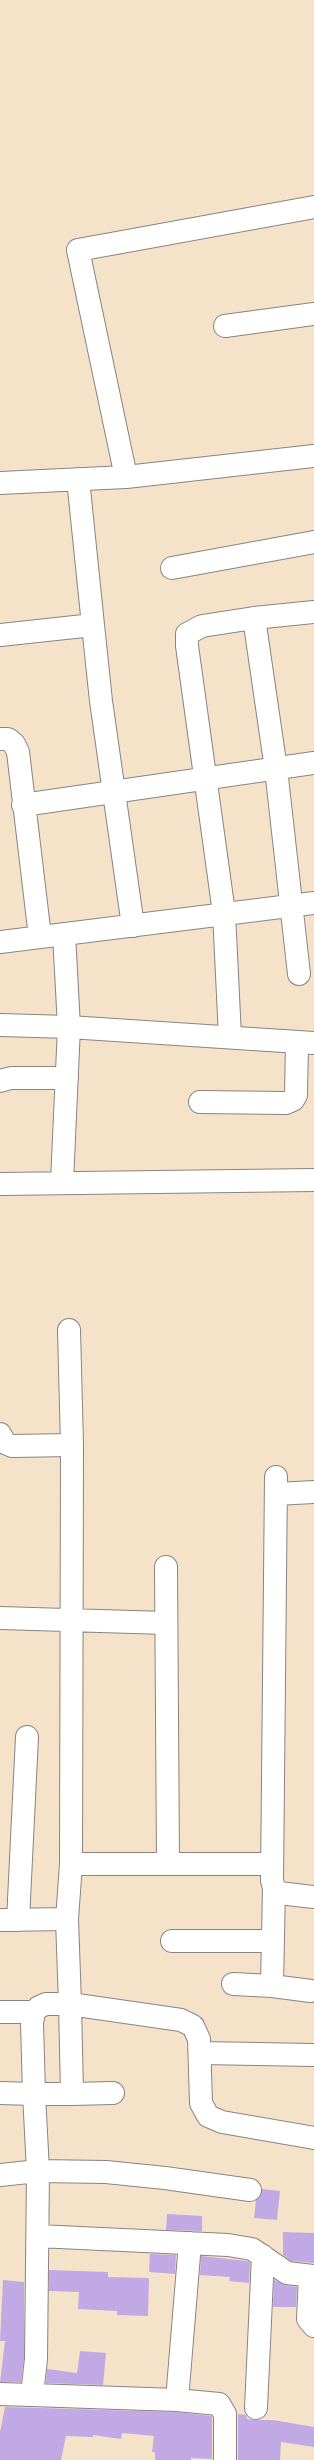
<!DOCTYPE html>
<html>
<head>
<meta charset="utf-8">
<style>
  body { margin:0 }
  canvas { display:block; background:#f5e3c9 }
</style>
</head>
<body>
<canvas width="314" height="2460"></canvas>
<script>
const ctx = document.querySelector('canvas').getContext('2d');
ctx.lineJoin = 'round';
function fill(path, color) { ctx.fillStyle = color; ctx.fill(path, 'evenodd'); }
const poly = rows => new Path2D(rows.map(r => 'M' + r).join(''));
function stroke(path, color, width, dash) { ctx.strokeStyle = color; ctx.lineWidth = width; ctx.lineCap = dash ? 'butt' : 'round'; ctx.setLineDash(dash || []); ctx.stroke(path); }
const building = poly([
  [262,2189,280,2191,277,2220,254,2218,256,2200,260,2197],
  [167,2214,202,2216,202,2231,166,2230],
  [283,2232,314,2233,314,2263,291,2261,283,2255],
  [150,2254,176,2255,175,2274,149,2272],
  [201,2256,247,2261,250,2263,249,2283,229,2281,230,2277,200,2275],
  [49,2270,108,2272,108,2277,149,2278,148,2316,117,2315,117,2311,78,2309,79,2292,49,2291],
  [3,2280,24,2282,24,2358,21,2382,0,2382,5,2341,0,2341],
  [274,2280,285,2285,297,2287,296,2307,273,2307],
  [80,2351,106,2353,103,2385,46,2383,47,2369,77,2373],
  [5,2407,176,2412,212,2416,212,2459,191,2458,191,2460,155,2460,155,2452,152,2452,154,2436,122,2433,121,2439,93,2435,93,2437,66,2436,61,2460,0,2460,0,2432],
  [238,2414,246,2415,247,2419,255,2420,273,2420,314,2427,314,2447,281,2442,280,2460,238,2460]
]);
const minor = poly([
  [225,326,314,314],
  [126,477,314,456],
  [78,479,93,625],
  [0,483,126,477,78,250,314,207],
  [172,568,314,542],
  [0,635,93,625,101,701,133,926],
  [0,739,8,739,14,744,18,752,40,937],
  [23,805,314,763],
  [0,942,314,903],
  [299,974,276,769,254,618,314,612],
  [0,1025,69,1027,314,1043],
  [230,1037,224,913,187,646,187,634,202,626,254,618],
  [0,1081,11,1078,67,1078],
  [200,1102,286,1103,293,1100,296,1095,297,1043],
  [62,1182,69,1027,64,934],
  [0,1184,314,1180],
  [69,1330,72,1445,71,1864,67,1919,70,2004,181,2020,193,2026,199,2039,201,2103,208,2116,222,2122,314,2138],
  [0,1434,5,1443,12,1446,72,1445],
  [276,1477,272,1881,274,1888,279,1893,314,1897],
  [276,1494,314,1492],
  [166,1567,168,1863],
  [0,1618,166,1623],
  [71,1864,272,1864],
  [0,1920,67,1919],
  [18,1920,27,1737],
  [172,1941,273,1941],
  [233,1984,272,1986,311,1991],
  [272,1986,274,1888],
  [0,2012,34,2012],
  [201,2053,314,2055],
  [0,2093,34,2094,72,2094,70,2004,46,2004,39,2007,34,2012,32,2023,34,2094,38,2171,36,2359,32,2395,0,2394],
  [72,2094,113,2093],
  [0,2175,38,2171,106,2172,165,2178,250,2190],
  [38,2236,228,2245,252,2249,287,2273,314,2276],
  [310,2276,308,2319,314,2326],
  [32,2395,177,2400,219,2404,225,2414,225,2460],
  [177,2400,190,2243],
  [256,2408,263,2256]
]);
fill(building, '#c0a9e5');
stroke(minor, '#8c8282', 24);
stroke(minor, '#fff', 22);
</script>
</body>
</html>
